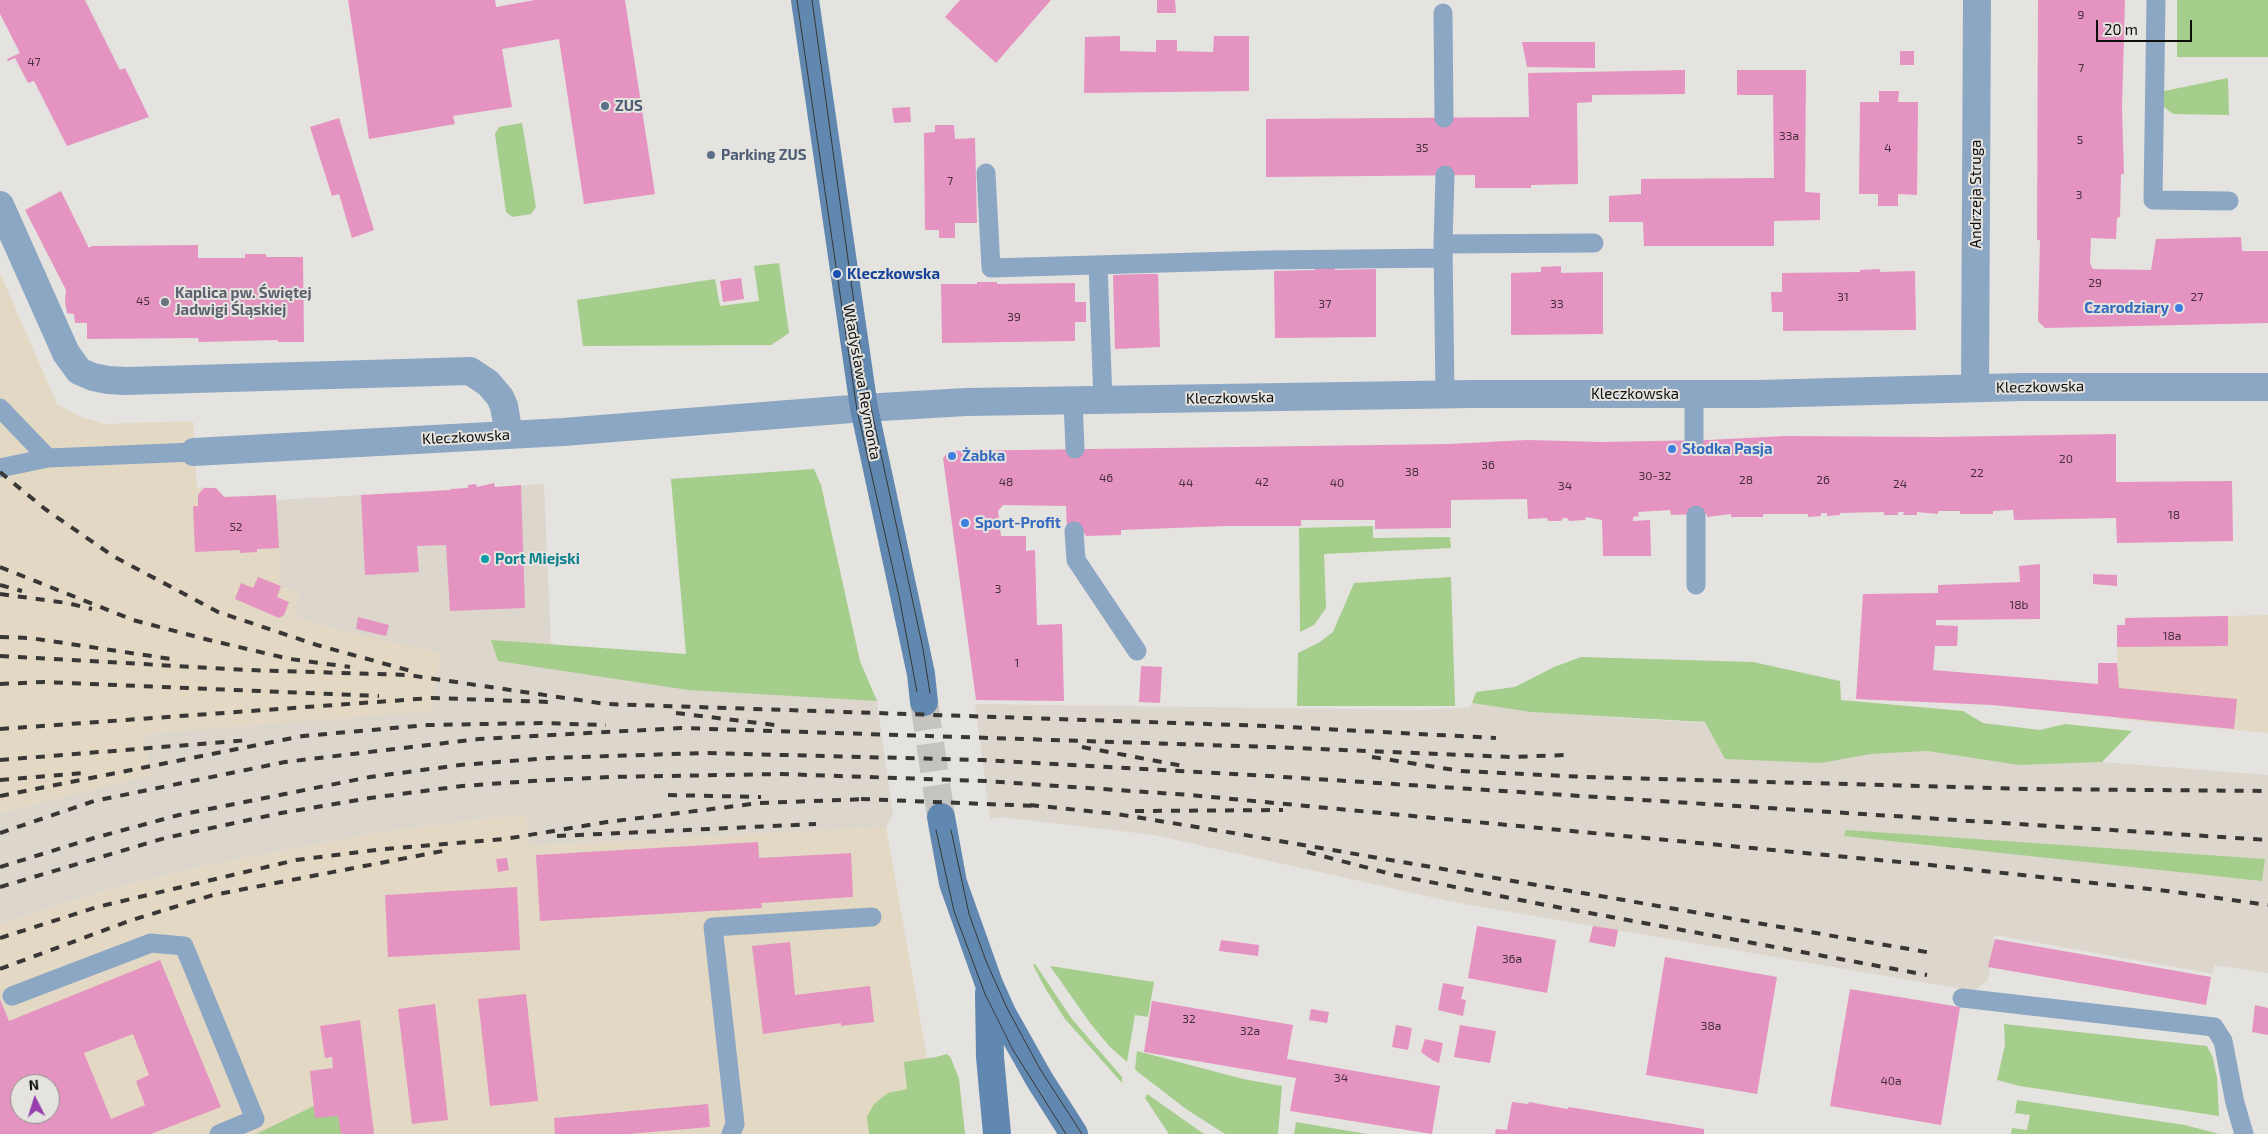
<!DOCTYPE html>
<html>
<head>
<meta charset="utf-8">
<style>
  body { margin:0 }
  #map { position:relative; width:2268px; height:1134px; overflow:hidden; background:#e5e3df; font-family:"Exo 2",sans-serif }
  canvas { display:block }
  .north { position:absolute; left:10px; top:1074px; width:50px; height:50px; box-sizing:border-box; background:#e5e3df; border:1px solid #8f8e8b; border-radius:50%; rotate:355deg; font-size:14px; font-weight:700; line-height:20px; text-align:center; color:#0f0e0d }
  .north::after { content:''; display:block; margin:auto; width:18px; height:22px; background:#963eab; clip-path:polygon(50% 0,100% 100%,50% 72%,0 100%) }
  .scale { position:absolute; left:2096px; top:20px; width:96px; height:22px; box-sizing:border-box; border:2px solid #0f0e0d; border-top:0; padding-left:6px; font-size:15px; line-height:18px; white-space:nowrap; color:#0f0e0d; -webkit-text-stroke:4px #e5e3df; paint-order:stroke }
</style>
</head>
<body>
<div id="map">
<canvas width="2268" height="1134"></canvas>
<div class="north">N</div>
<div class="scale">20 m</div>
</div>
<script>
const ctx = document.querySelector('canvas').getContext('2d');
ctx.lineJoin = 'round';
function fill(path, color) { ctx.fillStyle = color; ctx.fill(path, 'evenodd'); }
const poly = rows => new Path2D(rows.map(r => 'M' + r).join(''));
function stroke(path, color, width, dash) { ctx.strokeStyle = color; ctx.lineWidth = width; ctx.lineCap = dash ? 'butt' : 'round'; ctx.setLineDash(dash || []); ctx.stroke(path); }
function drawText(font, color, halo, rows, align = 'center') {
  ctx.font = font + ' "Exo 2",sans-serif'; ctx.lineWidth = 4; ctx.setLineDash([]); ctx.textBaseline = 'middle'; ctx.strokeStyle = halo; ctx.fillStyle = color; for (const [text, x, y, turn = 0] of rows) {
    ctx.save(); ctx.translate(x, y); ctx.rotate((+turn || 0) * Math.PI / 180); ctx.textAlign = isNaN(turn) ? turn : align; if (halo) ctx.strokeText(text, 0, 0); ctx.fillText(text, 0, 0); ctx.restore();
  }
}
const built = poly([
  [494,483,495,487,544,484,552,669,688,690,877,701,893,816,886,827,530,846,525,814,376,833,203,866,110,889,0,924,0,813,150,775,143,734,431,710,345,632,295,617,298,593,281,586,276,500,450,490,468,488,468,485,476,484,477,487],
  [1472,703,1531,712,1705,723,1821,763,1871,754,1927,751,2019,765,2102,762,2268,775,2268,973,2214,965,2213,974,1995,935,1988,980,1974,991,1453,902,1154,835,1001,817,990,819,975,704,1423,710,1470,707]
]);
const industrial = poly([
  [0,273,57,404,79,416,104,424,193,421,197,487,216,488,224,497,276,495,281,586,298,593,295,617,345,632,440,653,431,711,144,734,151,775,0,813],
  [2268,615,2268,733,2118,719,2117,625,2125,625,2125,618],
  [525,814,530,846,886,827,926,1052,937,1134,0,1134,0,924,110,889,203,866,376,833],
  [20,1084,50,1084,50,1114,20,1114]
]);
const green = poly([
  [2177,0,2268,0,2268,57,2177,57],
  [2228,78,2229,115,2173,114,2164,107,2164,91],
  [522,123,536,207,531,214,512,217,506,212,495,134,499,127],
  [779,263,789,333,771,345,583,346,577,300,715,279,720,306,759,301,754,266],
  [814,469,821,485,860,661,877,701,688,690,498,661,491,640,686,654,671,479],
  [1373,526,1373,538,1450,537,1451,548,1324,554,1326,608,1314,625,1300,632,1299,528],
  [1451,577,1455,706,1297,706,1298,653,1320,642,1333,632,1354,583],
  [1581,657,1753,662,1840,681,1841,700,1963,711,1983,723,2040,730,2065,724,2132,731,2102,762,2019,765,1927,751,1871,754,1821,763,1725,759,1705,722,1531,712,1472,703,1476,692,1515,687,1554,667],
  [1846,830,2265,859,2262,881,1844,836],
  [1035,964,1072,1019,1122,1077,1122,1083,1065,1019,1045,988,1033,965],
  [1050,966,1154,982,1148,1017,1135,1015,1127,1062,1109,1046,1090,1023],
  [2004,1024,2207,1046,2213,1058,2217,1078,2219,1116,2020,1086,1997,1080,2005,1045],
  [1137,1051,1243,1079,1282,1086,1278,1134,1225,1134,1186,1109,1138,1072,1135,1069],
  [947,1054,951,1058,959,1079,965,1134,869,1134,867,1117,874,1104,888,1093,907,1089,904,1062,936,1057],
  [1147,1094,1150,1096,1204,1134,1169,1134,1145,1098],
  [2017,1100,2185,1125,2219,1134,2011,1134,2012,1128,2027,1130,2030,1115,2015,1113],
  [316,1105,340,1113,342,1134,256,1134],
  [1296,1122,1367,1134,1294,1134]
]);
const building = poly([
  [0,0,85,0,120,70,125,68,149,117,67,146,34,81,28,83,15,58,8,61,7,59,20,53,0,14],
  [348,0,495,0,496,7,535,0,625,0,655,194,584,204,559,39,502,49,512,107,453,116,455,124,369,139],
  [960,0,1051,0,996,63,945,17],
  [1157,0,1175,0,1176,13,1157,13],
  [2038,0,2125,0,2122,107,2124,174,2121,174,2120,217,2117,218,2116,239,2091,238,2090,263,2093,269,2151,270,2156,239,2241,237,2242,251,2268,251,2268,323,2045,328,2038,321,2040,240,2037,240],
  [1120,36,1120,51,1156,52,1156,40,1177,40,1177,51,1213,52,1214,36,1249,36,1249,91,1084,93,1085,37],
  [1522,42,1595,42,1595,68,1527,67],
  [1900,51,1914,51,1914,65,1900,65],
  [1685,70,1685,94,1592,95,1592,102,1577,103,1578,184,1531,185,1531,188,1475,188,1475,175,1266,177,1266,119,1529,117,1528,73],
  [1737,70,1806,70,1805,192,1820,193,1820,220,1774,221,1774,246,1644,246,1643,222,1609,222,1609,196,1641,194,1641,179,1774,178,1773,95,1737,95],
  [1879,91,1899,91,1898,102,1918,102,1917,195,1898,194,1898,206,1878,206,1878,194,1859,194,1860,102,1879,102],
  [910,107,911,122,894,123,892,108],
  [339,118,374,230,352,238,339,194,332,196,310,127],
  [935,125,954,125,955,139,975,138,977,223,955,223,955,238,939,238,939,230,925,230,924,133,935,132],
  [61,191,89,248,92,246,198,245,198,258,245,258,245,254,266,254,266,257,303,257,304,342,278,342,278,340,199,342,198,338,87,339,87,323,75,323,74,314,67,313,65,302,66,290,25,210],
  [1315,263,1335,263,1335,270,1376,269,1376,337,1275,338,1274,271,1315,270],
  [1561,266,1561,273,1603,272,1603,334,1511,335,1511,273,1541,272,1541,267],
  [1880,269,1880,272,1915,271,1916,330,1783,331,1783,312,1772,312,1771,292,1782,292,1782,273,1860,272,1860,270],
  [1144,274,1158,274,1160,347,1115,349,1113,275],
  [741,278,744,299,723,302,720,281],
  [977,282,997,282,997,284,1075,283,1075,302,1086,302,1086,322,1075,322,1075,341,942,343,941,284,977,284],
  [2116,434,2116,482,2232,481,2233,541,2117,543,2116,518,2014,520,2013,510,1993,511,1993,514,1960,514,1960,511,1938,511,1938,514,1917,512,1917,515,1903,515,1904,512,1898,512,1898,515,1884,515,1884,512,1840,513,1840,515,1827,516,1827,513,1821,513,1821,516,1808,517,1808,514,1763,514,1763,517,1731,517,1731,514,1707,517,1707,514,1671,515,1670,510,1638,512,1639,516,1633,517,1633,521,1650,520,1651,556,1603,556,1602,520,1586,517,1585,520,1569,521,1567,518,1563,518,1561,521,1548,521,1547,518,1528,519,1527,499,1451,500,1451,528,1375,529,1375,520,1301,520,1301,526,1226,526,1121,530,1121,535,1086,536,1082,530,1067,532,1066,506,1003,505,998,511,1001,536,1026,536,1026,551,1035,550,1037,625,1062,624,1064,701,976,700,943,458,949,451,1449,444,1527,440,1602,442,1707,440,1785,436,1937,437],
  [494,483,495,487,521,485,525,608,450,611,446,545,417,546,419,572,365,575,361,495,451,490,450,489,468,488,468,485,476,484,477,487],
  [204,488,216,488,224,497,276,495,279,548,257,549,257,552,240,553,240,550,195,552,193,506,198,506,198,495],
  [2040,564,2040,619,1936,620,1936,625,1958,626,1957,646,1935,646,1933,670,2098,684,2098,663,2117,663,2119,688,2237,699,2234,729,1992,705,1856,699,1863,594,1938,593,1938,585,2020,582,2019,566],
  [2093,574,2117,575,2117,586,2093,584],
  [258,577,281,586,277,597,289,602,284,615,279,618,235,599,241,583,253,588],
  [2228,616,2228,646,2117,647,2117,625,2125,625,2125,618],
  [358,617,389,625,386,636,356,629],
  [1141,666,1162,667,1160,703,1139,702],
  [758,842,759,858,851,853,853,897,761,903,762,908,540,921,536,855],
  [507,858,509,870,498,872,496,859],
  [517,887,520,950,388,957,385,895],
  [1477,926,1556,940,1547,993,1468,978],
  [1593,926,1618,930,1615,947,1589,942],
  [1995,939,2211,977,2206,1005,1988,967],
  [1221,940,1259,945,1258,956,1219,951],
  [790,942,795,995,870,986,874,1022,841,1026,841,1023,763,1034,752,946],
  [1665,957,1777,977,1757,1094,1646,1075],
  [160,960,221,1107,151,1134,0,1134,0,999,9,1021],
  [133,1034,149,1075,136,1081,145,1105,111,1119,84,1053],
  [20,1084,50,1084,50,1114,20,1114],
  [1443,983,1464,987,1461,999,1466,1000,1463,1016,1438,1010],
  [1850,989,1960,1007,1941,1125,1830,1106],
  [526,994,538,1101,490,1106,478,999],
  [1152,1001,1293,1025,1287,1059,1440,1086,1432,1134,1290,1111,1296,1078,1144,1052],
  [435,1004,448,1120,412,1124,398,1009],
  [2255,1005,2268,1008,2268,1035,2252,1032],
  [1311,1009,1329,1012,1327,1023,1309,1020],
  [360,1020,374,1134,341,1134,338,1116,315,1118,310,1071,333,1068,332,1057,325,1058,320,1026],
  [1396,1025,1412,1028,1408,1050,1392,1047],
  [1460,1025,1496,1031,1490,1063,1454,1057],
  [1425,1039,1443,1043,1439,1063,1432,1060,1421,1052],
  [1512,1102,1528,1104,1529,1102,1567,1109,1569,1107,1704,1129,1704,1134,1495,1134,1496,1129,1507,1130],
  [708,1104,710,1127,629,1134,555,1134,554,1118]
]);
const secondaryTunnel = poly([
  [924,702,941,817]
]);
const service = poly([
  [2156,0,2153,200,2229,201],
  [1443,13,1444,118],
  [986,173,991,268,1267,260,1443,258],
  [1443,244,1594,243],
  [1098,265,1103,401],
  [1694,394,1694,440],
  [1445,395,1443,244,1445,175],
  [1073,401,1075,449],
  [0,408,48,458],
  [0,468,48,458,194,452],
  [1696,515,1696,585],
  [1074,531,1076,560,1137,651],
  [12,996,151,943,184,946,255,1119,219,1134],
  [1962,998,2214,1027,2223,1041,2235,1103,2244,1134],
  [731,1134,735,1124,713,927,872,917]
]);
const minor = poly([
  [0,205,66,353,79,371,93,377,108,380,126,381,470,371,488,383,500,397,504,406,509,435],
  [1975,388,1977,0],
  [194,452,563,432,864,408,966,402,1472,394,1758,394,2023,387,2268,387]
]);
const secondary = poly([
  [805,0,864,408,921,674,924,702],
  [941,817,953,883,989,984,1002,1013,1039,1079,1074,1134],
  [989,993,990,1057,997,1134]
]);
const tram = poly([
  [797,0,857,410,899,596,917,692],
  [812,0,864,375,923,649,930,693],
  [936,830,954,911,985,994,1013,1050,1066,1134],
  [951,830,969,914,986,961,1007,1008,1040,1069,1082,1134]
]);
const rail = poly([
  [0,472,45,509,113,556,218,612,317,645,411,671],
  [0,567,133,620,209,640,290,659,350,667],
  [0,585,22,591],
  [0,594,67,603,92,609],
  [0,637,30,638,178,660],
  [0,656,248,670,408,675,606,704,1267,726,1496,738],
  [0,684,44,682,379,696],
  [676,713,775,725],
  [0,729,432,698,551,702],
  [1082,747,1183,766],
  [1372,757,1461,771,1586,777,2029,789,2268,791],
  [0,760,250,740],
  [0,780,85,773],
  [668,795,761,797],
  [0,796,303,736,428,725,541,723,606,725],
  [861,799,1036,806],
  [1030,805,1117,814,1239,834,1932,953],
  [1135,811,1283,810],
  [0,833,94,801,285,762,479,739,681,728,1270,747,1512,757,1565,755],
  [557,836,816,824],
  [1307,852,1395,875,1535,903,1927,975],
  [0,867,94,838,179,815,370,777,460,765,549,758,705,753,982,760,1269,776,2268,840],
  [0,887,165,838,281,813,370,798,462,786,532,781,609,777,780,774,985,781,1190,795,1921,864,2167,891,2268,905],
  [0,938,97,907,296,860,384,849,505,839,607,822,760,803,867,799],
  [0,969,129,921,213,895,448,850]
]);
const markers = [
  [605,106,5,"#5c6f8a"],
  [711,155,5,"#5c6f8a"],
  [837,274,5,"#1a4fb4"],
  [165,302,5,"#6b7280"],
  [2179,308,5,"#3f7fe0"],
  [1672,449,5,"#3f7fe0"],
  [952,456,5,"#3f7fe0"],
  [965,523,5,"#3f7fe0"],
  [485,559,5,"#0f9aa8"]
];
const numberNames = [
  ["9",2081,15],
  ["47",34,62],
  ["7",2081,68],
  ["33a",1789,136],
  ["5",2080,140],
  ["35",1422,148],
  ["4",1888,148],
  ["7",950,181],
  ["3",2079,195],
  ["29",2095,283],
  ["31",1843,297],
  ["27",2197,297],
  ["45",143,301],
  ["37",1325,304],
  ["33",1557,304],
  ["39",1014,317],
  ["20",2066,459],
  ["36",1488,465],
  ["38",1412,472],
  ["22",1977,473],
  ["30-32",1655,476],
  ["46",1106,478],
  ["28",1746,480],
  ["26",1823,480],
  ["48",1006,482],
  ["42",1262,482],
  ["44",1186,483],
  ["40",1337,483],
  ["24",1900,484],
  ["34",1565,486],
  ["18",2174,515],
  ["52",236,527],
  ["3",998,589],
  ["18b",2019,605],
  ["18a",2172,636],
  ["1",1017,663],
  ["36a",1512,959],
  ["32",1189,1019],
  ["38a",1711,1026],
  ["32a",1250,1031],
  ["34",1341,1078],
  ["40a",1891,1081]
];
const serviceNames = [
  ["ZUS",615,106],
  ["Parking ZUS",721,155]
];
const streetNames = [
  ["Andrzeja Struga",1976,194,-90],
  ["Władysława Reymonta",862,382,80],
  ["Kleczkowska",2040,387,-1],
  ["Kleczkowska",1635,394],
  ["Kleczkowska",1230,398,-1],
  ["Kleczkowska",466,437,-3]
];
const transitNames = [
  ["Kleczkowska",847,274]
];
const worshipNames = [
  ["Kaplica pw. Świętej",175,293],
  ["Jadwigi Śląskiej",175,310]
];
const shopNames = [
  ["Czarodziary",2169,308,"right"],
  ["Słodka Pasja",1682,449],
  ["Żabka",962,456],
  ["Sport-Profit",975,523]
];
const cultureNames = [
  ["Port Miejski",495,559]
];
fill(built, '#ddd6cc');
fill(industrial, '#e3d8c4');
fill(green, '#a5cd8c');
fill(building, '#e593c0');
stroke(secondaryTunnel, '#c5c3c0', 28, [28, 14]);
stroke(service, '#8ca7c3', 19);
stroke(minor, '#8ca7c3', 28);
stroke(secondary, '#6088b1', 28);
stroke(tram, '#383735', 1);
stroke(rail, '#383735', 4, [9, 9]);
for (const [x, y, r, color] of markers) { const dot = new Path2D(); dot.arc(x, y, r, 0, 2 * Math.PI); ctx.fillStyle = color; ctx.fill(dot); stroke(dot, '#e5e3df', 2); }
drawText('12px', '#442f3a', null, numberNames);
drawText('bold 15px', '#4e5e75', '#e5e3df', serviceNames, 'left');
drawText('15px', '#0f0e0d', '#e5e3df', streetNames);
drawText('bold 15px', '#164399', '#e5e3df', transitNames, 'left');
drawText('bold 15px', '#5b616d', '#e5e3df', worshipNames, 'left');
drawText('bold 15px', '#366cbe', '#e5e3df', shopNames, 'left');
drawText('bold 15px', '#0d838f', '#e5e3df', cultureNames, 'left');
</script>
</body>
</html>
